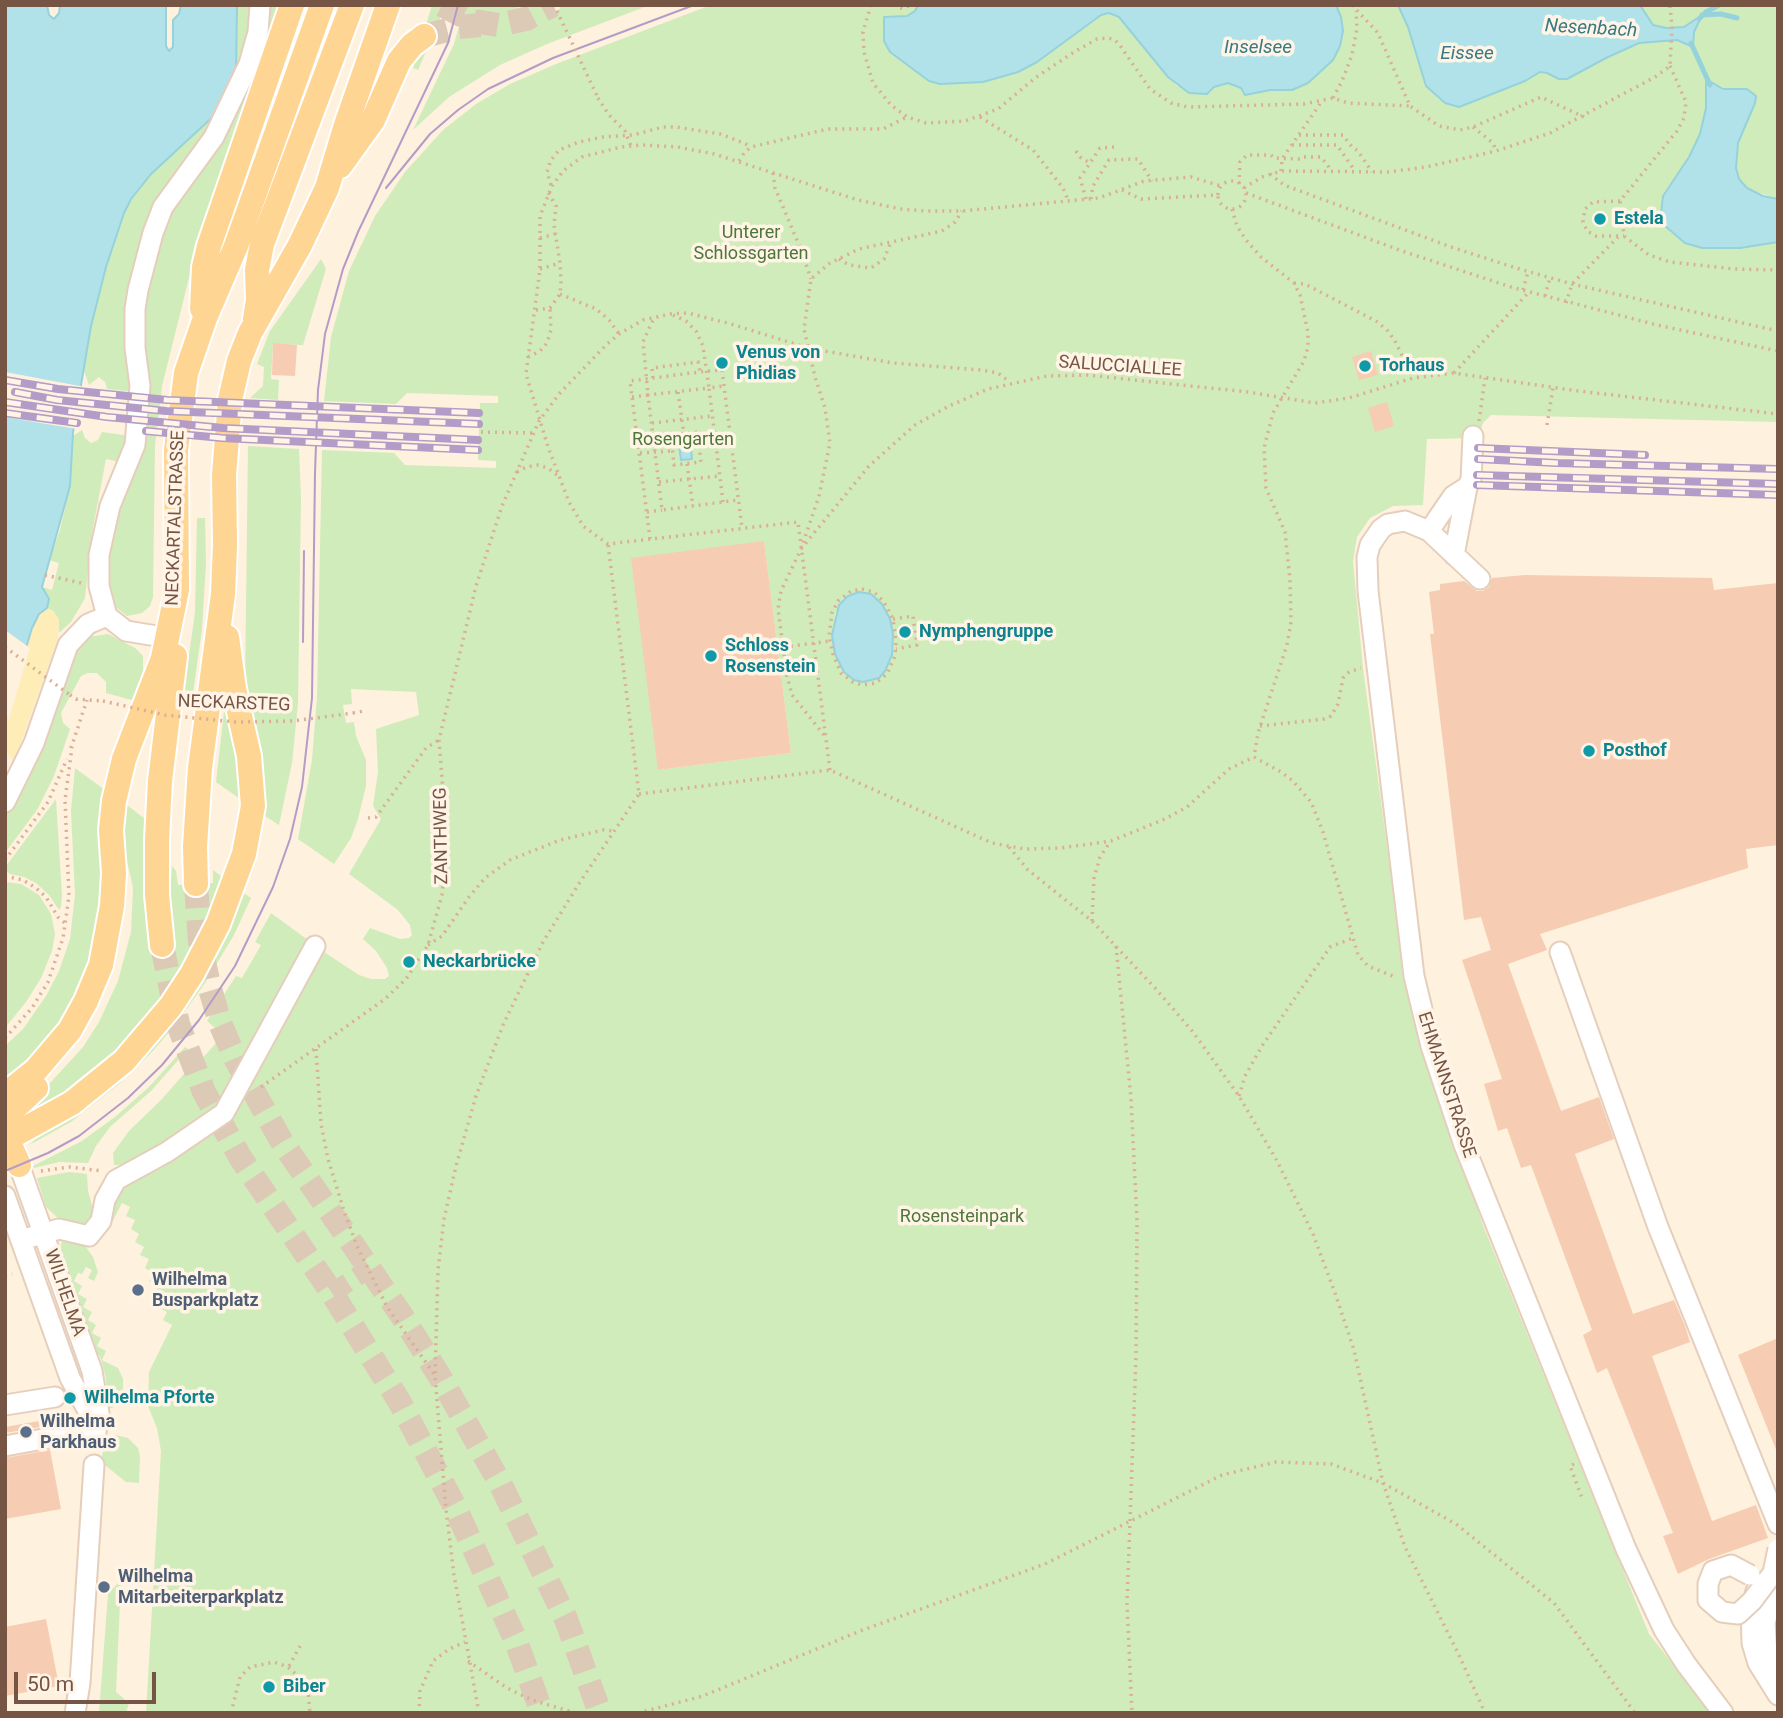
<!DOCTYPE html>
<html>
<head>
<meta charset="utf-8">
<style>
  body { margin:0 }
  #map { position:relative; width:1783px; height:1718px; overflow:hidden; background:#fef1dd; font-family:Roboto,sans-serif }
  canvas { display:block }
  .frame { position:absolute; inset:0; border:7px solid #765544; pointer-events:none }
  .scale { position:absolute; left:14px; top:1672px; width:142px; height:32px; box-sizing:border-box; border:4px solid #765544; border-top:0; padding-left:9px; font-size:21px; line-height:24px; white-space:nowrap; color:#765544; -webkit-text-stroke:5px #fff4e6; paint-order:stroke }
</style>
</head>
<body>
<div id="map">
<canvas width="1783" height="1718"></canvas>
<div class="frame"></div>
<div class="scale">50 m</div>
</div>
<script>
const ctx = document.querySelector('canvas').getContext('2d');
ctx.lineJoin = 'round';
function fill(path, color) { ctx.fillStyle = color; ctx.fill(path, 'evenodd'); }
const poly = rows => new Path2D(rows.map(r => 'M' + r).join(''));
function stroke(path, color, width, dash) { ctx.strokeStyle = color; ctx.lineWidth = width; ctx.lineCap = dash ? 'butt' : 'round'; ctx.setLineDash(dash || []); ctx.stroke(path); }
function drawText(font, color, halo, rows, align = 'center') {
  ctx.font = font + ' Roboto,sans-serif'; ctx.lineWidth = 7; ctx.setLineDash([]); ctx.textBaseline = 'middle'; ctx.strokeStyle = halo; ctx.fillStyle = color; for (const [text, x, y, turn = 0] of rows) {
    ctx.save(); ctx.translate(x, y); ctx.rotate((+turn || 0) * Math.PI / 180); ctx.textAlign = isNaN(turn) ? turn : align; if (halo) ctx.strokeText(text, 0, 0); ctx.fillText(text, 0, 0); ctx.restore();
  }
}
const green = poly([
  [237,5,251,5,248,42,236,75],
  [267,5,280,5,231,141,196,250,162,386,155,446,153,597,150,606,142,613,127,616,118,609,109,596,105,570,120,500,141,315,162,228],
  [432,5,442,5,440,19,418,70,413,68],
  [465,5,513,5,518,8,526,5,546,5,553,12,560,9,560,5,650,5,547,44,500,65,449,97,413,130,454,44],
  [711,5,918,5,915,11,907,16,892,18,940,84,983,82,1018,72,1037,62,1101,15,1109,13,1119,17,1128,26,1156,63,1177,86,1210,93,1214,87,1228,83,1241,88,1245,95,1270,90,1292,90,1340,46,1343,30,1341,17,1336,5,1398,5,1408,27,1426,86,1439,99,1459,107,1525,81,1540,72,1572,77,1606,58,1639,43,1677,40,1693,46,1694,32,1700,17,1681,28,1660,28,1651,24,1640,5,1778,5,1778,199,1751,190,1743,185,1737,174,1736,160,1738,143,1755,103,1756,96,1747,89,1723,89,1707,80,1706,108,1700,134,1689,157,1667,188,1663,196,1661,213,1670,232,1694,246,1725,249,1778,242,1778,422,1491,415,1483,423,1478,438,1427,439,1423,505,1393,506,1370,518,1357,537,1353,561,1363,668,1403,965,1482,1223,1649,1634,1712,1713,146,1713,161,1451,157,1428,148,1406,149,1372,172,1325,163,1320,167,1312,158,1307,163,1299,154,1294,158,1285,149,1281,153,1273,145,1268,149,1259,140,1255,144,1247,135,1242,139,1234,131,1229,135,1220,126,1216,130,1207,122,1203,110,1226,106,1226,116,1190,244,1094,324,952,359,975,371,979,385,979,389,976,387,968,376,951,363,939,370,928,400,939,409,938,412,935,410,925,398,910,349,874,381,819,373,806,378,772,376,729,419,715,416,692,351,689,352,704,343,705,346,723,354,722,356,736,366,760,366,786,358,819,351,838,334,864,298,839,312,760,317,697,322,450,394,453,405,465,496,468,496,461,478,460,480,403,498,403,498,396,407,393,396,404,324,401,331,337,349,271,375,216,405,172,443,130,476,104,510,84,556,64],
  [764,542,791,753,658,770],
  [855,592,867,593,874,596,886,610,892,626,893,649,891,660,879,678,870,681,858,681,847,675,838,660,834,648,835,614,844,598],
  [218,112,208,132,155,211,135,392,107,389,105,382,99,377,89,385,84,371,91,326,106,267,127,205,151,174],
  [321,259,326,269,303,345,273,344,271,379,279,380,278,400,250,398,263,386,264,367,257,364,270,331],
  [82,430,85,438,91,443,98,440,102,432,130,436,120,462,106,459,92,533,85,598,71,622,59,633,58,619,53,611,47,608,48,599,42,587,52,590,59,563,49,560,60,530,70,486,73,436],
  [248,446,299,449,301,498,298,703,292,763,279,825,262,814,245,686],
  [197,518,205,518,206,563,202,629,191,707,182,706,195,612],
  [108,634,135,648,143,656,143,672,135,701,106,693,106,682,97,673,88,673,81,676,61,713,63,723,70,729,54,776,37,810,5,853,5,814,27,771,74,649,88,637],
  [226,694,242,773,243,801,216,782],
  [75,768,105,790,100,844,102,904,84,984,53,1036,5,1083,5,1046,23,1029,46,996,59,971,70,939,75,895,71,811],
  [56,799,62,896,61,907,59,910,49,895,36,883,24,877,10,874,5,870,6,866],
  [124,803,144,818,144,896,150,947,175,943,170,894,172,866,176,871,178,885,213,883,213,870,225,879,223,886,182,970,133,1038,88,1080,19,1122,15,1113,52,1081,83,1047,99,1022,118,981,131,932,133,888,122,838],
  [5,882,21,884,39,895,51,914,55,934,52,951,41,978,26,1002,5,1028],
  [242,892,251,898,234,935,205,983,176,1024,151,1053,119,1084,71,1122,31,1144,38,1135,86,1104],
  [271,913,308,940,211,1116,128,1165,114,1165,113,1153,129,1131,161,1100,198,1058,201,1060,223,1035,207,1021,236,976,242,978,261,945,255,942],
  [185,1047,188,1049,152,1090,110,1127,96,1146,88,1163,59,1162,34,1168,33,1166,82,1141,115,1117,149,1087],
  [69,1172,87,1174,88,1191,95,1216,89,1224,59,1219,46,1207,37,1178],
  [63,1239,81,1243,86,1247,93,1257,98,1272,94,1281,88,1278,92,1270,86,1267,82,1274,78,1273,74,1281,82,1286,78,1294,87,1299,83,1307,92,1312,88,1320,96,1325,92,1333,101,1338,97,1346,106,1351,102,1360,118,1368,123,1379,123,1396,112,1408,107,1409,106,1378,100,1356,94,1352,59,1252],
  [116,1435,128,1438,138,1448,140,1456,139,1483,126,1482,101,1462,105,1440],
  [121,1580,116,1692,129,1703,126,1713,99,1713,108,1594]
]);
const sand = poly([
  [47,608,53,611,59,619,58,638,14,762,5,750,5,717,32,628,39,614]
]);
const water = poly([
  [5,5,47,5,49,15,54,19,59,13,60,5,166,5,166,46,169,51,173,47,173,20,179,14,181,5,237,5,236,75,218,112,151,174,131,199,124,213,106,267,91,326,73,432,70,486,42,587,49,599,47,608,39,614,32,628,5,717,5,5],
  [918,5,1336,5,1341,17,1343,31,1340,46,1333,60,1308,83,1292,90,1270,90,1245,95,1241,88,1228,83,1214,87,1207,94,1189,93,1168,77,1119,17,1109,13,1101,15,1037,62,1018,72,983,82,940,84,929,81,890,52,884,41,884,17,907,16,915,11,918,5],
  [1398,5,1640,5,1653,25,1666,28,1684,27,1702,15,1694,32,1693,47,1677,40,1639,43,1606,58,1567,79,1559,79,1547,73,1540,72,1525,81,1459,107,1445,103,1426,86,1408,27,1398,5],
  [1706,79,1723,89,1747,89,1756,96,1755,103,1738,143,1736,168,1739,179,1747,188,1763,196,1778,199,1778,242,1740,248,1702,248,1685,243,1665,226,1661,213,1663,196,1689,157,1700,134,1706,108,1706,79],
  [690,437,692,459,681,460,678,438,690,437],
  [859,592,871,594,882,604,890,619,893,634,892,655,885,671,879,678,863,682,854,680,844,672,835,654,832,635,839,605,848,596,859,592]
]);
const pier = poly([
  [5,372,85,387,77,429,5,417],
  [5,630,30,648,9,719,5,716]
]);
const stream = poly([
  [1702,15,1721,14,1737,18],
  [1699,19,1706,12,1719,5],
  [1691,43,1710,85]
]);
const building = poly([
  [273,343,297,345,295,376,272,375],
  [1371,351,1378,375,1359,380,1352,357],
  [1387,402,1394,426,1375,432,1368,408],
  [764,541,791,753,658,770,631,558],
  [1525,575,1712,578,1714,590,1778,583,1778,845,1746,849,1748,868,1540,934,1547,950,1508,964,1561,1111,1599,1097,1614,1139,1575,1154,1633,1314,1674,1300,1685,1326,1690,1342,1652,1356,1712,1521,1756,1505,1768,1538,1709,1559,1678,1574,1663,1536,1673,1533,1607,1368,1597,1373,1583,1335,1592,1330,1531,1165,1521,1168,1507,1128,1498,1131,1484,1084,1502,1079,1462,960,1491,950,1481,917,1464,920,1430,634,1434,634,1429,592,1440,590,1440,584,1464,581,1477,591,1483,591,1489,587,1492,578],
  [1778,1338,1778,1452,1777,1452,1738,1355],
  [45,1420,46,1426,5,1433,5,1427],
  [50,1450,61,1509,5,1519,5,1458],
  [46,1619,59,1686,5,1696,5,1627]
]);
const minorTunnel = poly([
  [332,1293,370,1268]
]);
const majorTunnel = poly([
  [442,5,473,21,498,25,526,19,553,5],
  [424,36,459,27,480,25],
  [196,884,200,943,209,985,220,1023,236,1060,282,1142,402,1316,440,1377,500,1483,566,1619,600,1713],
  [162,945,178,1024,204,1092,240,1157,332,1293,399,1401,454,1505,516,1641,542,1713]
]);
const path = poly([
  [554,5,557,11],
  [871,5,863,32,864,52,873,83,891,105,907,117,926,123,965,121,998,109,1035,78,1074,52,1097,39,1108,38,1115,40,1121,47,1150,89,1171,103,1188,107,1304,104,1333,98,1348,103,1410,106],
  [894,5,903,9,910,5],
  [1352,5,1378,33,1410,106,1439,126,1460,130,1473,127,1541,97,1584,117],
  [1670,66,1686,102,1684,118,1677,131,1620,201,1624,236,1649,255,1670,262,1734,269,1778,270],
  [598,98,609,115,625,131,631,146],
  [1333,98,1342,81,1352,55,1357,28,1356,11],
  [980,117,1033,150,1063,188,1068,200],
  [1473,127,1493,143,1496,151],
  [1299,135,1343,135,1352,147,1358,151,1372,172],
  [1292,145,1337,145,1355,171],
  [1076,151,1080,157,1090,163],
  [739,161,744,153,751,147,828,129,883,129,907,117],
  [1281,171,1282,159,1322,101],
  [773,173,775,188,802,252,811,279],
  [1270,174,1284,185,1451,247,1516,268,1572,284,1778,331],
  '1218 195a14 14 0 1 1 28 0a14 14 0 1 1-28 0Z',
  [1239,184,1240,162,1247,155,1271,155,1274,158,1300,159,1302,157,1321,157,1332,171],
  [551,185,547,172,551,160,559,150,579,142,603,137,633,135,663,127,676,127,720,134,744,143,751,147],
  [1244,188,1262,177,1281,171,1388,172,1426,167,1496,151,1550,133,1655,77,1670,66,1672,28,1670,5],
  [1122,190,1141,199,1218,195],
  [1246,193,1402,251,1511,287,1657,325,1778,351],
  [1086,199,1080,178,1100,148,1114,147],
  [1091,199,1093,186,1109,160,1138,159,1152,181],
  [1620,201,1593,202,1585,209,1583,222,1587,231,1596,236,1624,236],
  [1232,209,1237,226,1246,240,1261,257,1294,283,1300,295,1308,333,1308,347,1304,361,1273,413,1264,448,1266,488,1285,532,1290,580,1291,622,1287,645,1258,733,1254,757],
  [540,238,555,234],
  [839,259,849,265,871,268,884,259,891,242],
  [540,269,560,263],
  [1294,283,1305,284,1376,321,1388,331,1395,341,1413,378],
  [1523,290,1528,272],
  [560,294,596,309,609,320,619,334],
  [1545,296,1550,278],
  [1566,303,1572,284,1618,237],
  [536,310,550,308,560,294,561,282,560,263,554,225,556,206,548,192],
  [673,315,686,321,696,331,703,346,709,388,724,386],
  [528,357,540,351,547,343,551,330,550,308],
  [1454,373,1528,293],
  [653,378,652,368,698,362,700,372],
  [678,392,684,434],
  [632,397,648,395,643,342,652,322,658,317],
  [1479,421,1485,378],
  [652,423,712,416],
  [1547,425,1553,388],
  [481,432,534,433],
  [697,432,701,462,674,465,671,435,697,432],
  [699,446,731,443],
  [640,453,672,451],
  [687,464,693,506],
  [517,472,526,467,538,465,548,468,557,475],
  [659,482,720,476],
  [723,502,709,388,648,395,662,510,723,502,738,500],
  [647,512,662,510],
  [650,539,630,381,707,371,722,370,742,528],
  [801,549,869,466,915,425,949,406,988,389,1047,376,1087,375,1248,392,1315,403,1349,398,1413,378,1454,373,1578,391,1778,414],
  [45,575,81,583],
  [862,589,874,592,884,602,893,619,896,641,895,656,887,674,876,683,862,685,853,682,841,673,833,654,829,636,832,613,838,601,851,591,862,589],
  [893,619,913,616,917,645,896,649],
  [777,648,830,641],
  [70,695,76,699,103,701],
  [353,713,364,711],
  [1260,726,1324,719,1331,716,1338,704,1343,678,1349,672,1361,668],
  [824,735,792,695,787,676,778,609,781,591,801,549,819,496,830,443,825,408,815,377,804,329,811,279,830,263,859,249,942,231,955,222,962,211],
  [71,748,87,700],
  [830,770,798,522,608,544,583,526,569,502,548,447,526,374,540,269,540,216,552,186,563,171,582,157,621,147,642,145,678,147,714,154,858,200,901,209,925,211,962,211,1099,198,1144,181,1191,177,1221,186],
  [639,794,830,770,992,843,1025,849,1061,848,1111,841,1165,819,1187,807,1229,769,1254,757,1281,772,1293,781,1311,802,1323,832,1358,955,1368,966,1395,977],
  [368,818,376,817,426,748,439,740],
  [1009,847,1028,870,1092,921,1155,988,1193,1032,1239,1096,1277,1161,1313,1234,1335,1293,1354,1350,1383,1483,1405,1547,1459,1655,1485,1713],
  [5,860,48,802,67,759],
  [5,876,23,880,36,888,46,897,58,917,66,924],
  [1092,921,1094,878,1100,857,1110,842],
  [428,945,442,936,469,897,485,878,510,860,560,840,603,830,614,831],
  [1116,946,1131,1098,1137,1221,1136,1356,1127,1603,1132,1713],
  [5,1038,32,1008,48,982,63,938,69,896,65,800,72,747],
  [316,1049,321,1124,328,1159,344,1211,357,1246,387,1307,434,1374],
  [261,1087,385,999,406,979,428,945,442,895,445,864,445,817,439,740,476,586,502,506,539,421,559,394,606,345,619,334,643,320,670,314,688,313,731,324,808,348,893,363,981,370,998,373,1010,382],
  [1239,1096,1245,1076,1262,1046,1330,947,1353,938],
  [41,1171,70,1167,102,1171],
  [5,1276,12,1274],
  [1574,1464,1570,1466,1582,1498],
  [468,1661,507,1688,532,1700,576,1713],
  [289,1666,300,1646],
  [231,1713,240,1677,250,1667,274,1662,288,1667,298,1676,308,1691,310,1713],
  [419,1713,420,1691,433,1661,449,1649,465,1642],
  [479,1713,454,1575,446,1509,435,1376,438,1270,444,1219,456,1166,476,1096,503,1025,543,942,578,885,639,794,608,544],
  [638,1713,703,1696,860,1631,1045,1564,1222,1475,1276,1462,1331,1464,1383,1483,1456,1524,1554,1603,1635,1713]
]);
const minor = poly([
  [1429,531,1453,496,1467,487],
  [1454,555,1467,487,1471,480,1473,436],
  [1480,579,1429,531,1405,521,1388,524,1381,529,1370,545,1367,557,1368,591,1414,976,1431,1046,1464,1145,1626,1549,1664,1630,1686,1664,1723,1713],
  [169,638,126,631,107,616,99,586,99,555,110,506,135,445,140,386,135,348,135,309,138,290,153,233,163,207,214,137,249,64,258,32,260,5],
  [5,802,34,743,68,645,88,624,107,616],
  [1560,952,1658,1227,1778,1524],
  [19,1165,92,1371,100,1419],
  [5,1196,70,1378,93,1420,97,1421,96,1433],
  [21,1240,59,1229,89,1236,101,1221,105,1200,116,1180,167,1152,224,1113,315,946],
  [5,1405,55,1397],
  [5,1446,81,1432,100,1419],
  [1756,1591,1751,1610,1752,1643,1758,1663,1778,1695],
  [1768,1669,1765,1623,1778,1574],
  [75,1713,80,1683,94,1465]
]);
const major = poly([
  [340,166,373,120,399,61,412,45,424,36],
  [202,309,204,267,209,246,292,5],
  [255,319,258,300,257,270,262,244,352,5],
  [196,884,195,847,200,768,223,594,225,545,224,475,230,400,239,361,250,333,300,245,327,188,346,125,388,5],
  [162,945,157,895,157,840,160,781,175,656],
  [5,1095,36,1070,70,1030,86,1001,101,965,112,906,114,873,111,830,114,801,124,759,163,658,177,590,176,450,186,373,205,318,236,246,322,5],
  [5,1117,36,1088],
  [5,1134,19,1165],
  [5,1140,72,1103,124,1061,171,1006,192,974,218,924,244,854,253,806,249,756,234,689,227,637]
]);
const tram = poly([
  [386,188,430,134,458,110,488,89,553,58,694,5],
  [303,642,304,551],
  [5,1171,48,1153,79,1136,128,1098,162,1065,199,1020,235,966,273,887,290,839,302,787,312,698,315,473,318,390,325,334,343,269,358,232,448,43,458,5]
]);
const rail = poly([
  [5,380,58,389,167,400,479,413],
  [15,392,57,400,166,411,479,424],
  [5,402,107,417,223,428,478,440],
  [5,413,77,423],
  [146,431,222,438,478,450],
  [1478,448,1645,455],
  [1478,459,1557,463,1778,469],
  [1477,475,1778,484],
  [1477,485,1778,495]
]);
const pathBridge = poly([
  [557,11,598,98],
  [5,647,70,695],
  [103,701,165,715,236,722,293,721,353,713]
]);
const minorBridge = poly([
  [1750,1575,1731,1565,1713,1571,1708,1584,1708,1600,1722,1612,1738,1614,1752,1601,1773,1573,1778,1549]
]);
const markers = [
  [1600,219,7,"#0f9aa8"],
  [722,363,7,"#0f9aa8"],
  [1365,366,7,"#0f9aa8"],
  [905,632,7,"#0f9aa8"],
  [711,656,7,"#0f9aa8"],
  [1589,751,7,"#0f9aa8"],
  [409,962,7,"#0f9aa8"],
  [138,1290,7,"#5c6f8a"],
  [70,1398,7,"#0f9aa8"],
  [26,1432,7,"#5c6f8a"],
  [104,1587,7,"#5c6f8a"],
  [269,1687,7,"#0f9aa8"]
];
const cultureNames = [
  ["Estela",1614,219],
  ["Venus von",736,353],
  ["Phidias",736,374],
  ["Torhaus",1379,366],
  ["Nymphengruppe",919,632],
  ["Schloss",725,646],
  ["Rosenstein",725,667],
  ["Posthof",1603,751],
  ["Neckarbrücke",423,962],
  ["Wilhelma Pforte",84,1398],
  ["Biber",283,1687]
];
const parkNames = [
  ["Unterer",751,233],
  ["Schlossgarten",751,254],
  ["Rosengarten",683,440],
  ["Rosensteinpark",962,1217]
];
const streetNames = [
  ["SALUCCIALLEE",1120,367,4],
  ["NECKARTALSTRASSE",176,518,-88],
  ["NECKARSTEG",234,704,2],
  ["ZANTHWEG",442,836,-91],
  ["EHMANNSTRASSE",1446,1085,72],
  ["WILHELMA",64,1293,71]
];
const serviceNames = [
  ["Wilhelma",152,1280],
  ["Busparkplatz",152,1301],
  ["Wilhelma",40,1422],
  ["Parkhaus",40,1443],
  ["Wilhelma",118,1577],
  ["Mitarbeiterparkplatz",118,1598]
];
const waterNames = [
  ["Nesenbach",1591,29,3],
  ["Inselsee",1258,48],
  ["Eissee",1467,54]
];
fill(green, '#d0ecbb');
fill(sand, '#ffedb7');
fill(water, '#b1e2e9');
stroke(water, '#96d2db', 2);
fill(pier, '#fef1dd');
stroke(stream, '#96d2db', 5);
fill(building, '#f6ccb3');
stroke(minorTunnel, '#dccab7', 19, [19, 10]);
stroke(majorTunnel, '#dccab7', 24, [24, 12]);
stroke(minor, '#e5cebc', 23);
stroke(major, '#fff', 28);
stroke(path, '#daaf96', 3.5, [2, 5]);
stroke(minor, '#fff', 19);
stroke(major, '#ffd594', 24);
stroke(tram, '#b39cc7', 2);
stroke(rail, '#b39cc7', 8);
stroke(rail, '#fff4e6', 5, [16]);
stroke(minorBridge, '#e5cebc', 23, []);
stroke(pathBridge, '#daaf96', 3.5, [2, 5]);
stroke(minorBridge, '#fff', 19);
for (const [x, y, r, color] of markers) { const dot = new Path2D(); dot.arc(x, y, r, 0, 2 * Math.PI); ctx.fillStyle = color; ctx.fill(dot); stroke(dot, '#fff4e6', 2.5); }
drawText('bold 18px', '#0d838f', '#fff4e6', cultureNames, 'left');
drawText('18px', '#4c7739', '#fff4e6', parkNames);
drawText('18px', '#765544', '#fff4e6', streetNames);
drawText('bold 18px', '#4e5e75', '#fff4e6', serviceNames, 'left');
drawText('italic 19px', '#397984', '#fff4e6', waterNames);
</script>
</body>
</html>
